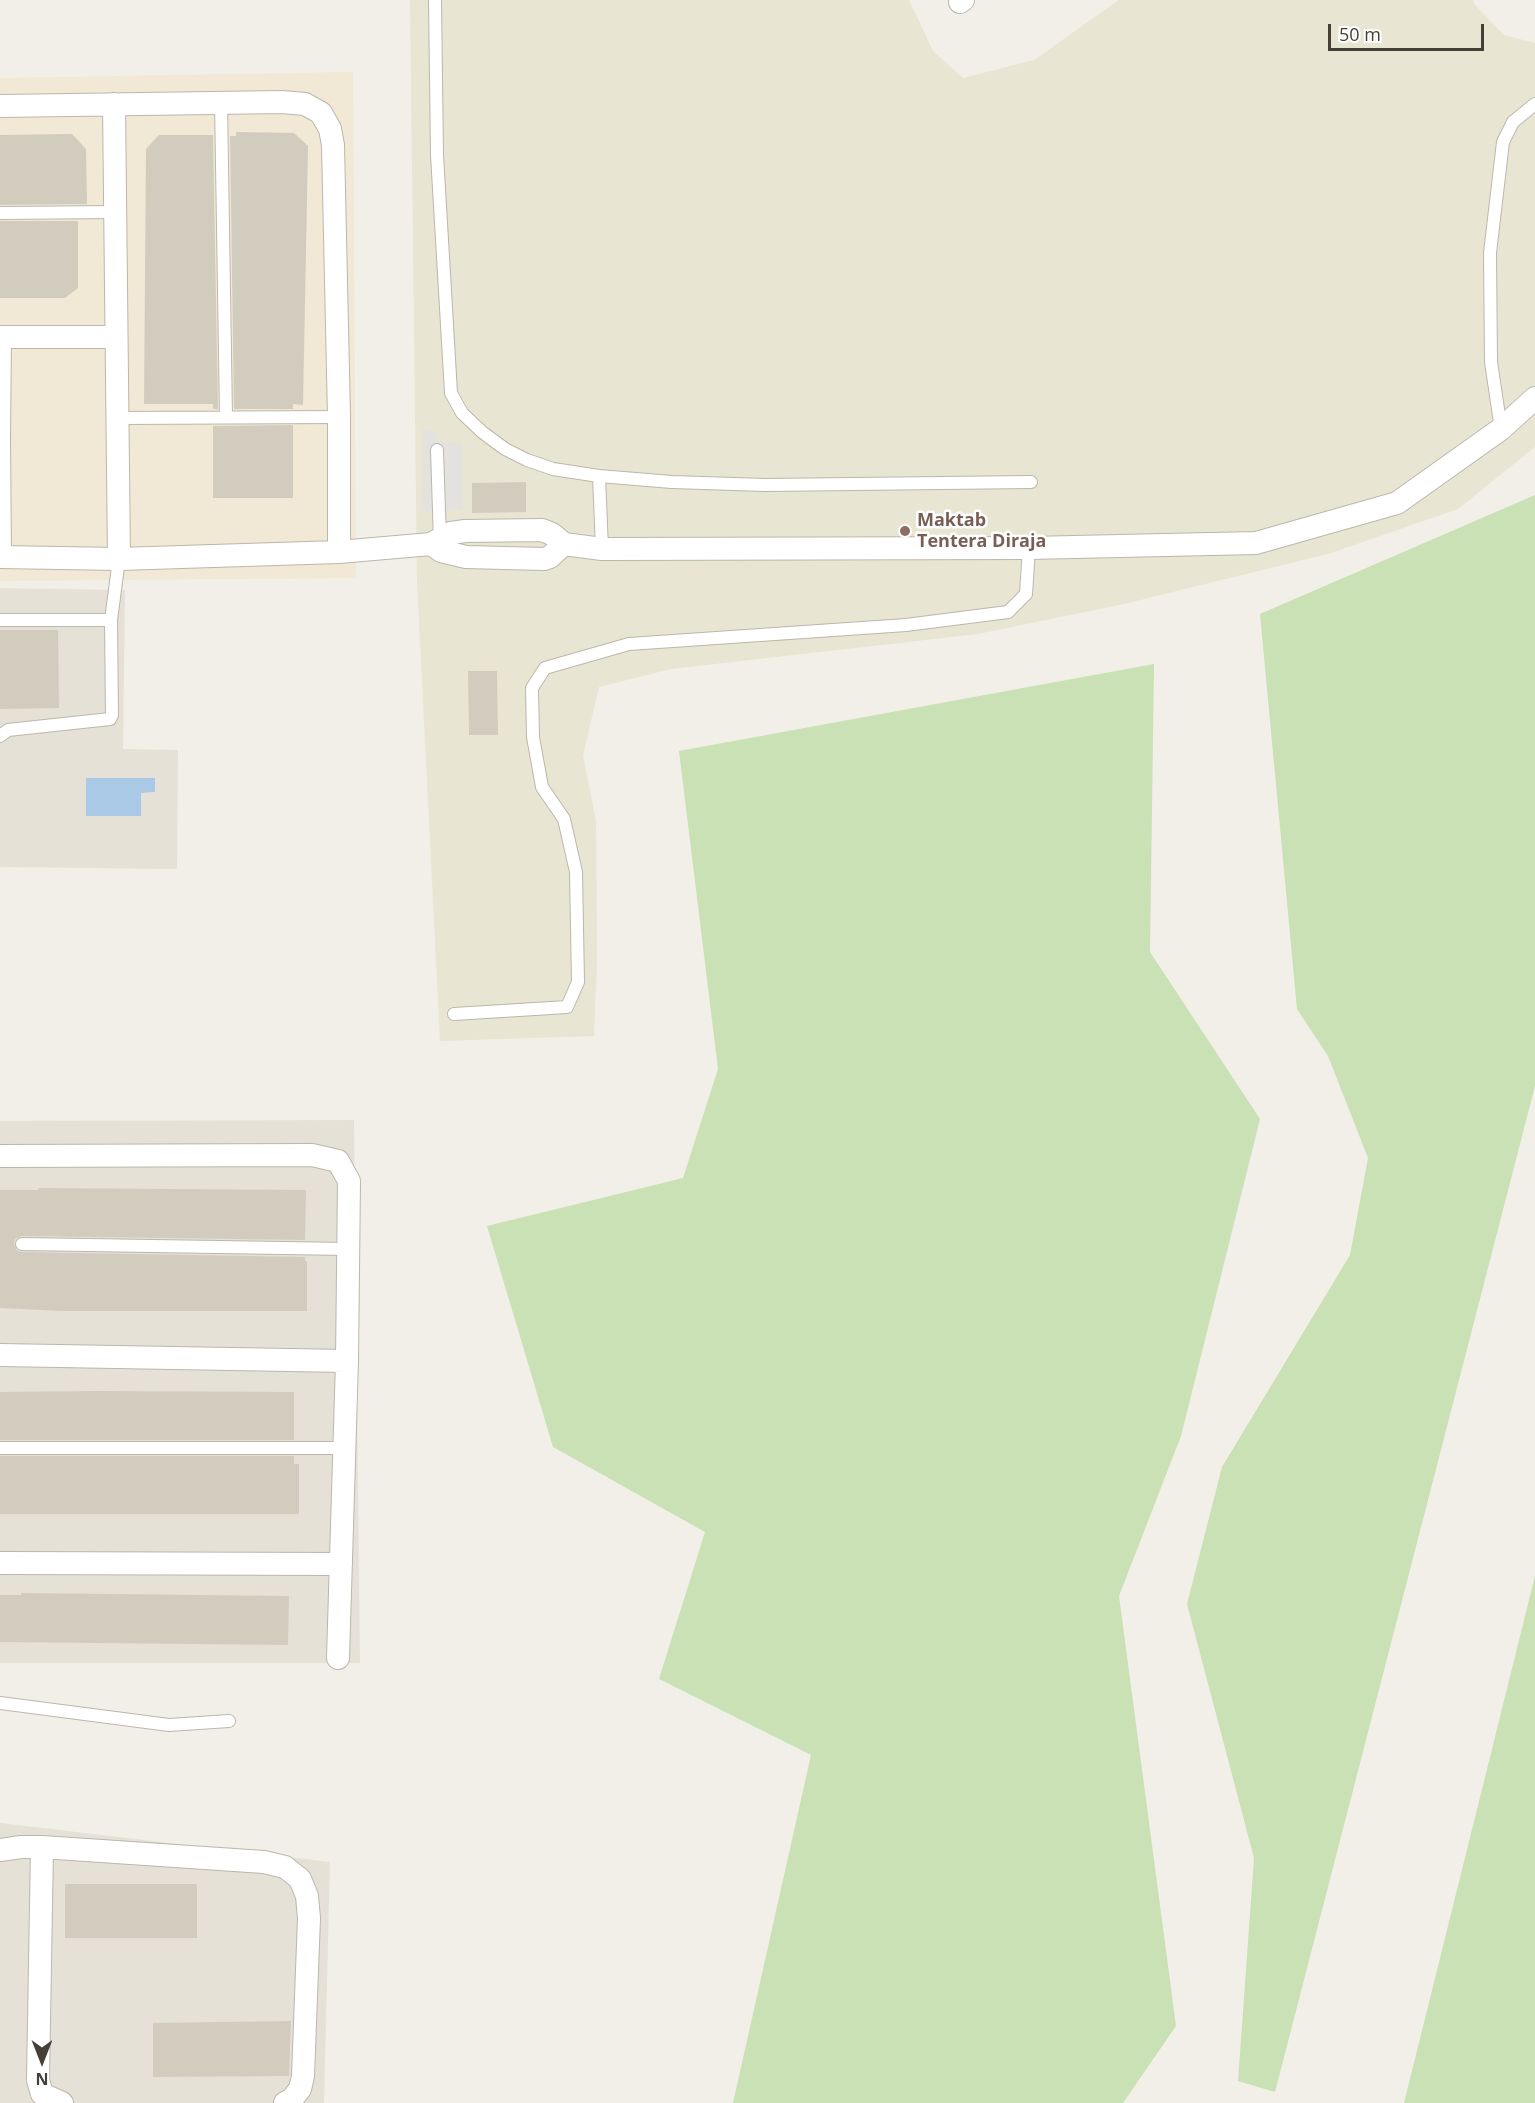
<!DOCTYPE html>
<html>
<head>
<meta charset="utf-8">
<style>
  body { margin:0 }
  #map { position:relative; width:1535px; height:2103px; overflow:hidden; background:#f1efe7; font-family:"Open Sans",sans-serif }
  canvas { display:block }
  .north { position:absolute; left:12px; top:2031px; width:60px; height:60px; -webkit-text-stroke:4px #fff; paint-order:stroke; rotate:180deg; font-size:16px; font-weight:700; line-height:24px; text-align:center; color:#444037 }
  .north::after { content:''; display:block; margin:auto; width:21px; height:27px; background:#444037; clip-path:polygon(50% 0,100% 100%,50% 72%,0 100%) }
  .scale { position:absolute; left:1328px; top:24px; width:156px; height:27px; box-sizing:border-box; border:3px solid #444037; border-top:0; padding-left:8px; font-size:18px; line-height:21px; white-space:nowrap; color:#444037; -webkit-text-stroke:4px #fff; paint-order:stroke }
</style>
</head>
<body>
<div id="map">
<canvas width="1535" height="2103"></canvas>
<div class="north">N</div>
<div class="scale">50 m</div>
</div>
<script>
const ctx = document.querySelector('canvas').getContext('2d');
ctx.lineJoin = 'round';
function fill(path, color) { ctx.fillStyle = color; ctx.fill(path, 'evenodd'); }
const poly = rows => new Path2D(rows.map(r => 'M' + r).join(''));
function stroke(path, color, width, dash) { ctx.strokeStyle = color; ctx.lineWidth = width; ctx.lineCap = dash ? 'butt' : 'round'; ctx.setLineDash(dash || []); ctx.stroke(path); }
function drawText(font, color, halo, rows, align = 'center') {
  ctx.font = font + ' "Open Sans",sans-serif'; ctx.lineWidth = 5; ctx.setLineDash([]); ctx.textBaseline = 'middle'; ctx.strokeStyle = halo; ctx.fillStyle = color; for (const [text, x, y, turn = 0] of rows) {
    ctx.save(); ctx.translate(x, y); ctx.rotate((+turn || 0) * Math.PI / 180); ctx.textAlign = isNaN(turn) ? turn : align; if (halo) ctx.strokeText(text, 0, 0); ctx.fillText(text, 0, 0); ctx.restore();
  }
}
const residential = poly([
  [0,588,125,590,123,749,178,750,177,869,0,867],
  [354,1120,360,1663,0,1663,0,1121],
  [0,1823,330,1862,324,2103,0,2103]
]);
const commercial = poly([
  [353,72,356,578,0,581,0,78]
]);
const education = poly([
  [410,0,909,0,933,51,963,78,1034,60,1119,0,1473,0,1475,5,1504,35,1535,43,1535,447,1458,509,1331,553,1124,604,978,634,671,669,599,687,583,755,596,821,597,958,594,1036,440,1041,417,582]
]);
const green = poly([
  [1535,495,1535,1086,1275,2092,1238,2081,1254,1858,1187,1604,1222,1467,1350,1255,1368,1158,1328,1056,1297,1009,1260,614],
  [1154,664,1150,952,1260,1119,1181,1436,1119,1596,1176,2026,1123,2103,733,2103,811,1755,659,1679,705,1532,553,1447,487,1226,683,1178,718,1069,679,751],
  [1535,1576,1535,2103,1404,2103]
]);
const parking = poly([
  [422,429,435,430,437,441,462,443,463,510,450,509,447,513,421,512]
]);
const water = poly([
  [86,778,155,778,155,792,141,793,141,816,86,816]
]);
const building = poly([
  [236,132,294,133,308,146,303,405,293,404,293,409,234,409,230,136,236,136],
  [72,134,86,149,87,204,0,205,0,135],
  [159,135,213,135,218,409,213,409,213,404,144,404,146,149],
  [0,221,78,221,78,288,65,298,0,298],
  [293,425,293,498,213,498,213,426],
  [526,482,526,512,472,513,472,483],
  [0,630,58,630,59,708,0,709],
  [468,671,497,671,498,735,469,735],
  [38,1188,306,1190,305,1240,22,1236,15,1239,14,1244,17,1251,22,1252,305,1257,305,1261,307,1261,307,1311,61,1311,0,1308,0,1190,38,1190],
  [96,1391,294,1392,294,1440,0,1440,0,1392],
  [0,1456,294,1456,294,1464,299,1464,299,1514,0,1514],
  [21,1593,289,1596,288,1645,0,1642,0,1595,21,1595],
  [65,1884,197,1884,197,1938,65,1938],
  [291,2021,289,2076,153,2077,153,2023]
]);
const service = poly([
  [435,0,437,155,451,393,462,413,482,432,505,449,527,460,553,469,599,476,672,482,765,485,1031,482],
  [221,101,226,417],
  [0,213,115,212],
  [117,418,339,417],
  [1501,429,1491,362,1490,253,1503,142,1513,122,1535,104],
  [0,439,4,439,5,558],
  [4,439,5,337],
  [437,450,440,541],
  [599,476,602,549],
  [0,620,111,620],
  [0,736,8,730,110,719,112,715,111,620,119,559],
  [454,1014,567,1007,578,982,576,872,564,819,542,787,533,737,532,688,545,668,629,644,906,625,1008,612,1026,594,1029,548],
  [22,1244,348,1249],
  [0,1448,344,1448],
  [0,1703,169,1725,229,1721]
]);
const minor = poly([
  [960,2,963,0],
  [114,104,119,559],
  [0,106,282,102,305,104,321,113,330,129,333,145,339,417,339,552,119,559,0,557],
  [0,337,116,337],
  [431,544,441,551,466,557,544,559,550,557,564,544],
  [339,552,431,544,451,533,465,531,542,530,552,534,564,544,602,549,1029,548,1256,543,1397,503,1501,429,1535,398],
  [0,1156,312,1155,338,1161,349,1181,347,1361,338,1658],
  [0,1355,347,1361],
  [0,1563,341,1564],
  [42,1847,38,2080,42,2094,62,2103],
  [0,1850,21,1847,42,1847,264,1862,285,1867,300,1879,307,1896,309,1918,303,2076,300,2089,292,2099,285,2103]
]);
const markers = [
  [905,531,6,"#8d6e63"]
];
const educationNames = [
  ["Maktab",917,521],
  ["Tentera Diraja",917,542]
];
fill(residential, '#e5e1d6');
fill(commercial, '#f1e8d5');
fill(education, '#e9e5d3');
fill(green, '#c9e1b5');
fill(parking, '#e3e2df');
fill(water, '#aac9e7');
fill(building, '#d2ccbe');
stroke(service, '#bcb7ab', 14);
stroke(minor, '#bcb7ab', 24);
stroke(service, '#fff', 12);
stroke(minor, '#fff', 22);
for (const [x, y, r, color] of markers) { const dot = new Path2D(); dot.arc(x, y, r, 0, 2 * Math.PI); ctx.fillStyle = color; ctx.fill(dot); stroke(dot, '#fff', 2); }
drawText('bold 18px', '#785e54', '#fff', educationNames, 'left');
</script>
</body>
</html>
